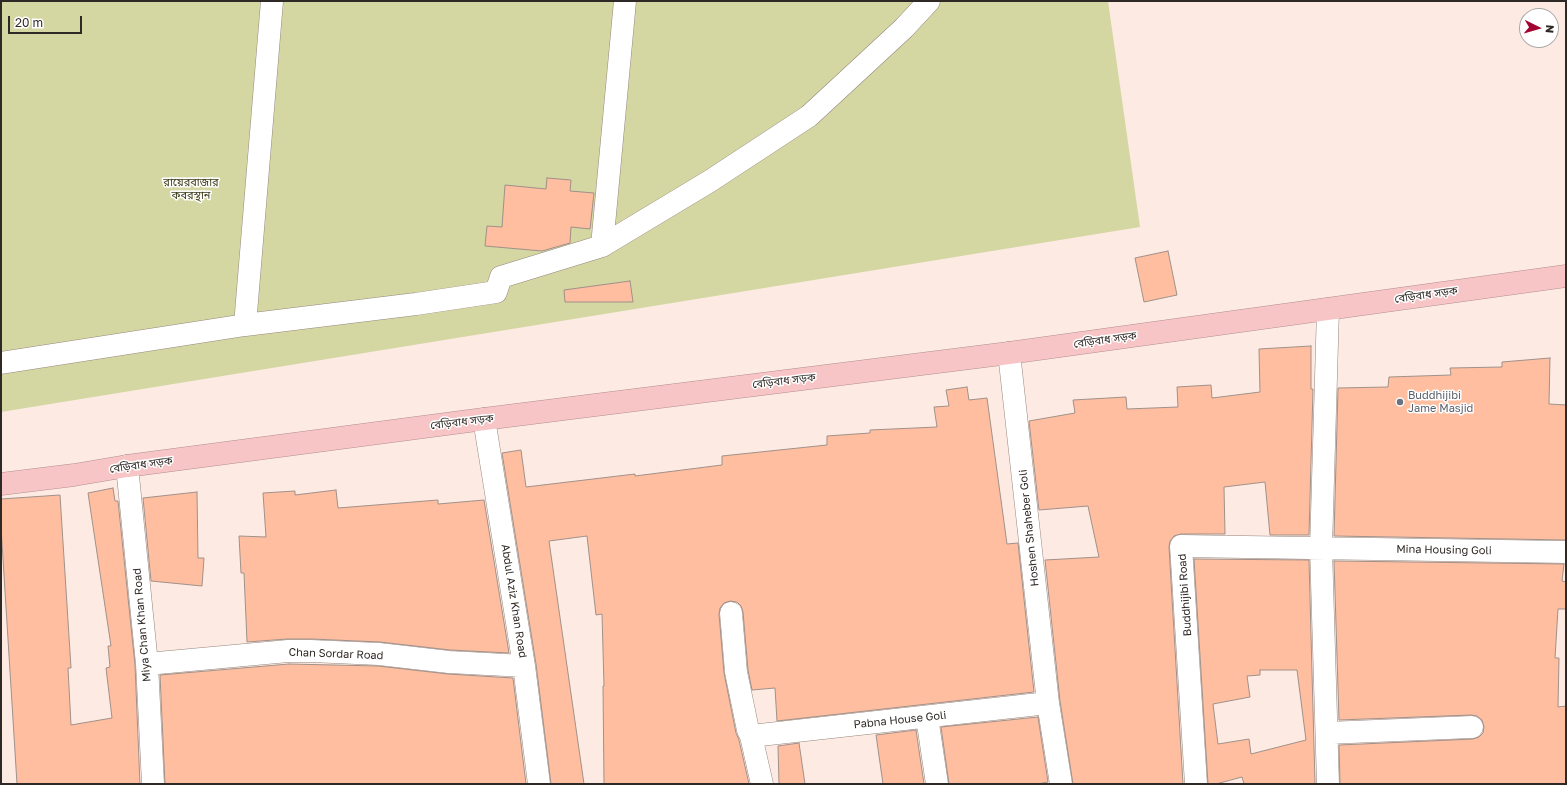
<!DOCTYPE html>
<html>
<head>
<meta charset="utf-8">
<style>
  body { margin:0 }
  #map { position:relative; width:1567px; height:785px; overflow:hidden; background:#fdebe3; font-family:"Golos Text",sans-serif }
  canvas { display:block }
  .frame { position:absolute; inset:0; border:2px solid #2f2926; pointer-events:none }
  .north { position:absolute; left:1519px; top:8px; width:40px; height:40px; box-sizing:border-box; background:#fff; border:1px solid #aca9a8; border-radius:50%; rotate:95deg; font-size:11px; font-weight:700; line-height:16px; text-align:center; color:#2f2926 }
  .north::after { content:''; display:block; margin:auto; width:14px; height:18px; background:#a20330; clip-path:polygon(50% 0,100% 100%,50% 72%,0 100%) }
  .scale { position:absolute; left:8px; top:16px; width:74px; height:18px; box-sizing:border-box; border:2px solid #2f2926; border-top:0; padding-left:5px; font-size:12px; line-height:14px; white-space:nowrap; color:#2f2926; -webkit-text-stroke:3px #fff; paint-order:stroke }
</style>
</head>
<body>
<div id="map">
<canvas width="1567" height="785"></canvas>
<div class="frame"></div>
<div class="north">N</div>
<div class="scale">20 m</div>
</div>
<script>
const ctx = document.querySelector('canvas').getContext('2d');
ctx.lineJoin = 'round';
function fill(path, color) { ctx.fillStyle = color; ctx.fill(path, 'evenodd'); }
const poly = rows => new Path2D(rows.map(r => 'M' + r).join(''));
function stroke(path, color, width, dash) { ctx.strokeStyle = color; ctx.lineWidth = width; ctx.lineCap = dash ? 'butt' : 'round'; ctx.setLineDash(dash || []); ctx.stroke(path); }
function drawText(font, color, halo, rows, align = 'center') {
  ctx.font = font + ' "Golos Text","Noto Sans Bengali",sans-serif'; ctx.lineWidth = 3; ctx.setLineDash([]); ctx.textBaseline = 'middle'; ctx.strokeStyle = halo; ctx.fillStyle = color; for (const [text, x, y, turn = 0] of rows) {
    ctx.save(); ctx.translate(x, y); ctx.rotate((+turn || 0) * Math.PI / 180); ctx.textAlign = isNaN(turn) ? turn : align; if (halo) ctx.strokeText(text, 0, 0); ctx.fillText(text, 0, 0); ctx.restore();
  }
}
const green = poly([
  [1,1,1108,1,1140,227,1,412]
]);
const building = poly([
  [547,178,571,180,570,191,594,193,590,229,571,227,570,243,542,251,485,246,487,226,502,227,505,185,546,189,547,178],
  [1168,251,1177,295,1144,302,1135,258,1168,251],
  [630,281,633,302,565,302,564,290,630,281],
  [1311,346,1311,389,1313,389,1309,535,1270,535,1265,482,1224,487,1225,534,1181,534,1174,536,1170,541,1169,547,1183,784,1073,784,1060,701,1045,560,1099,557,1088,506,1039,510,1029,421,1075,413,1073,400,1126,397,1127,409,1178,407,1177,387,1211,385,1212,398,1260,392,1259,349,1311,346],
  [1550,358,1549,404,1566,405,1566,540,1334,536,1338,388,1388,387,1389,377,1451,375,1450,368,1502,367,1502,362,1550,358],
  [967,387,969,400,987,398,1007,544,1018,543,1034,692,777,721,775,688,752,690,748,670,743,612,741,606,737,602,730,601,724,603,720,608,719,614,724,673,736,733,739,740,749,784,604,784,603,686,604,686,602,614,596,615,587,536,549,541,584,784,551,784,536,664,502,453,521,450,526,487,635,474,635,476,722,465,722,456,827,445,827,436,870,433,870,430,937,427,934,407,949,406,946,390,967,387],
  [113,488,115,501,118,501,135,665,140,784,17,784,1,527,1,499,60,495,71,668,68,668,71,725,112,718,106,668,110,667,108,646,111,646,88,493,113,488],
  [336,490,338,508,438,500,438,504,484,500,509,653,450,650,380,642,312,639,287,639,247,642,244,573,241,573,239,536,266,537,263,493,295,491,295,495,336,490],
  [197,492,198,558,204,558,202,586,151,581,143,498,197,492],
  [1194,559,1309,560,1315,784,1244,784,1242,777,1216,784,1208,784,1194,559],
  [1260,670,1297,670,1306,740,1251,754,1249,739,1218,744,1213,704,1250,697,1247,676,1260,675,1260,670],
  [1334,561,1564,564,1562,581,1566,582,1566,609,1558,609,1555,658,1559,658,1558,707,1566,706,1566,784,1340,784,1339,745,1473,739,1479,737,1483,733,1484,727,1482,720,1477,716,1471,715,1339,720,1334,561],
  [289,664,378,666,448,674,513,678,526,784,165,784,160,675,289,664],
  [1038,717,1048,782,1037,784,949,784,941,727,1038,717],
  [916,730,924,784,883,784,876,735,916,730],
  [799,743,805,784,779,784,778,746,799,743]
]);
const minor = poly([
  [625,1,602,246,710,181,809,116,904,28,929,1],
  [1328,309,1321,548,1328,784],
  [245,325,416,304,496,292,501,277,602,246],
  [1009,353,1048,703,1061,784],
  [1,363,245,325,272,1],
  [484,419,524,666,539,784],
  [127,466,147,664,153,784],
  [731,613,736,672,748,730,751,736,762,784],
  [147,664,288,651,311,651,379,654,449,662,524,666],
  [927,717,937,784],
  [1327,733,1472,727],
  [751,736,1048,703],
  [1196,784,1181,546,1566,552]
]);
const highway = poly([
  [1,484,74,475,127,466,484,419,1009,353,1566,276]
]);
const markers = [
  [1400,402,4,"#6b7280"]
];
const parkNames = [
  ["রায়েরবাজার",191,183],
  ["কবরস্থান",191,196]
];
const streetNames = [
  ["বেড়িবাধ সড়ক",1426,295,-8],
  ["বেড়িবাধ সড়ক",1105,340,-8],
  ["বেড়িবাধ সড়ক",784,381,-7],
  ["বেড়িবাধ সড়ক",462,422,-7],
  ["বেড়িবাধ সড়ক",141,465,-8],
  ["Hoshen Shaheber Goli",1029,528,-96],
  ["Mina Housing Goli",1444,550,1],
  ["Buddhijibi Road",1185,595,-94],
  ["Abdul Aziz Khan Road",514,601,81],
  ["Miya Chan Khan Road",142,625,-95],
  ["Chan Sordar Road",336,654,2],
  ["Pabna House Goli",900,720,-6]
];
const worshipNames = [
  ["Buddhijibi",1408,396],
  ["Jame Masjid",1408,409]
];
fill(green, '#d4d7a2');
fill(building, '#febe9f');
stroke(building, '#a19089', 1);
stroke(minor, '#96867e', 23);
stroke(highway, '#b28e8e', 23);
stroke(minor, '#fff', 22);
stroke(highway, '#f8c5c6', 22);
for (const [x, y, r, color] of markers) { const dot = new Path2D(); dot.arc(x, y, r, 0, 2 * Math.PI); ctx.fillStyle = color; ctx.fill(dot); stroke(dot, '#fff', 1.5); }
drawText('11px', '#393a16', '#fff', parkNames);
drawText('11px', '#2f2926', '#fff', streetNames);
drawText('11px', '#5b616d', '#fff', worshipNames, 'left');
</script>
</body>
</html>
